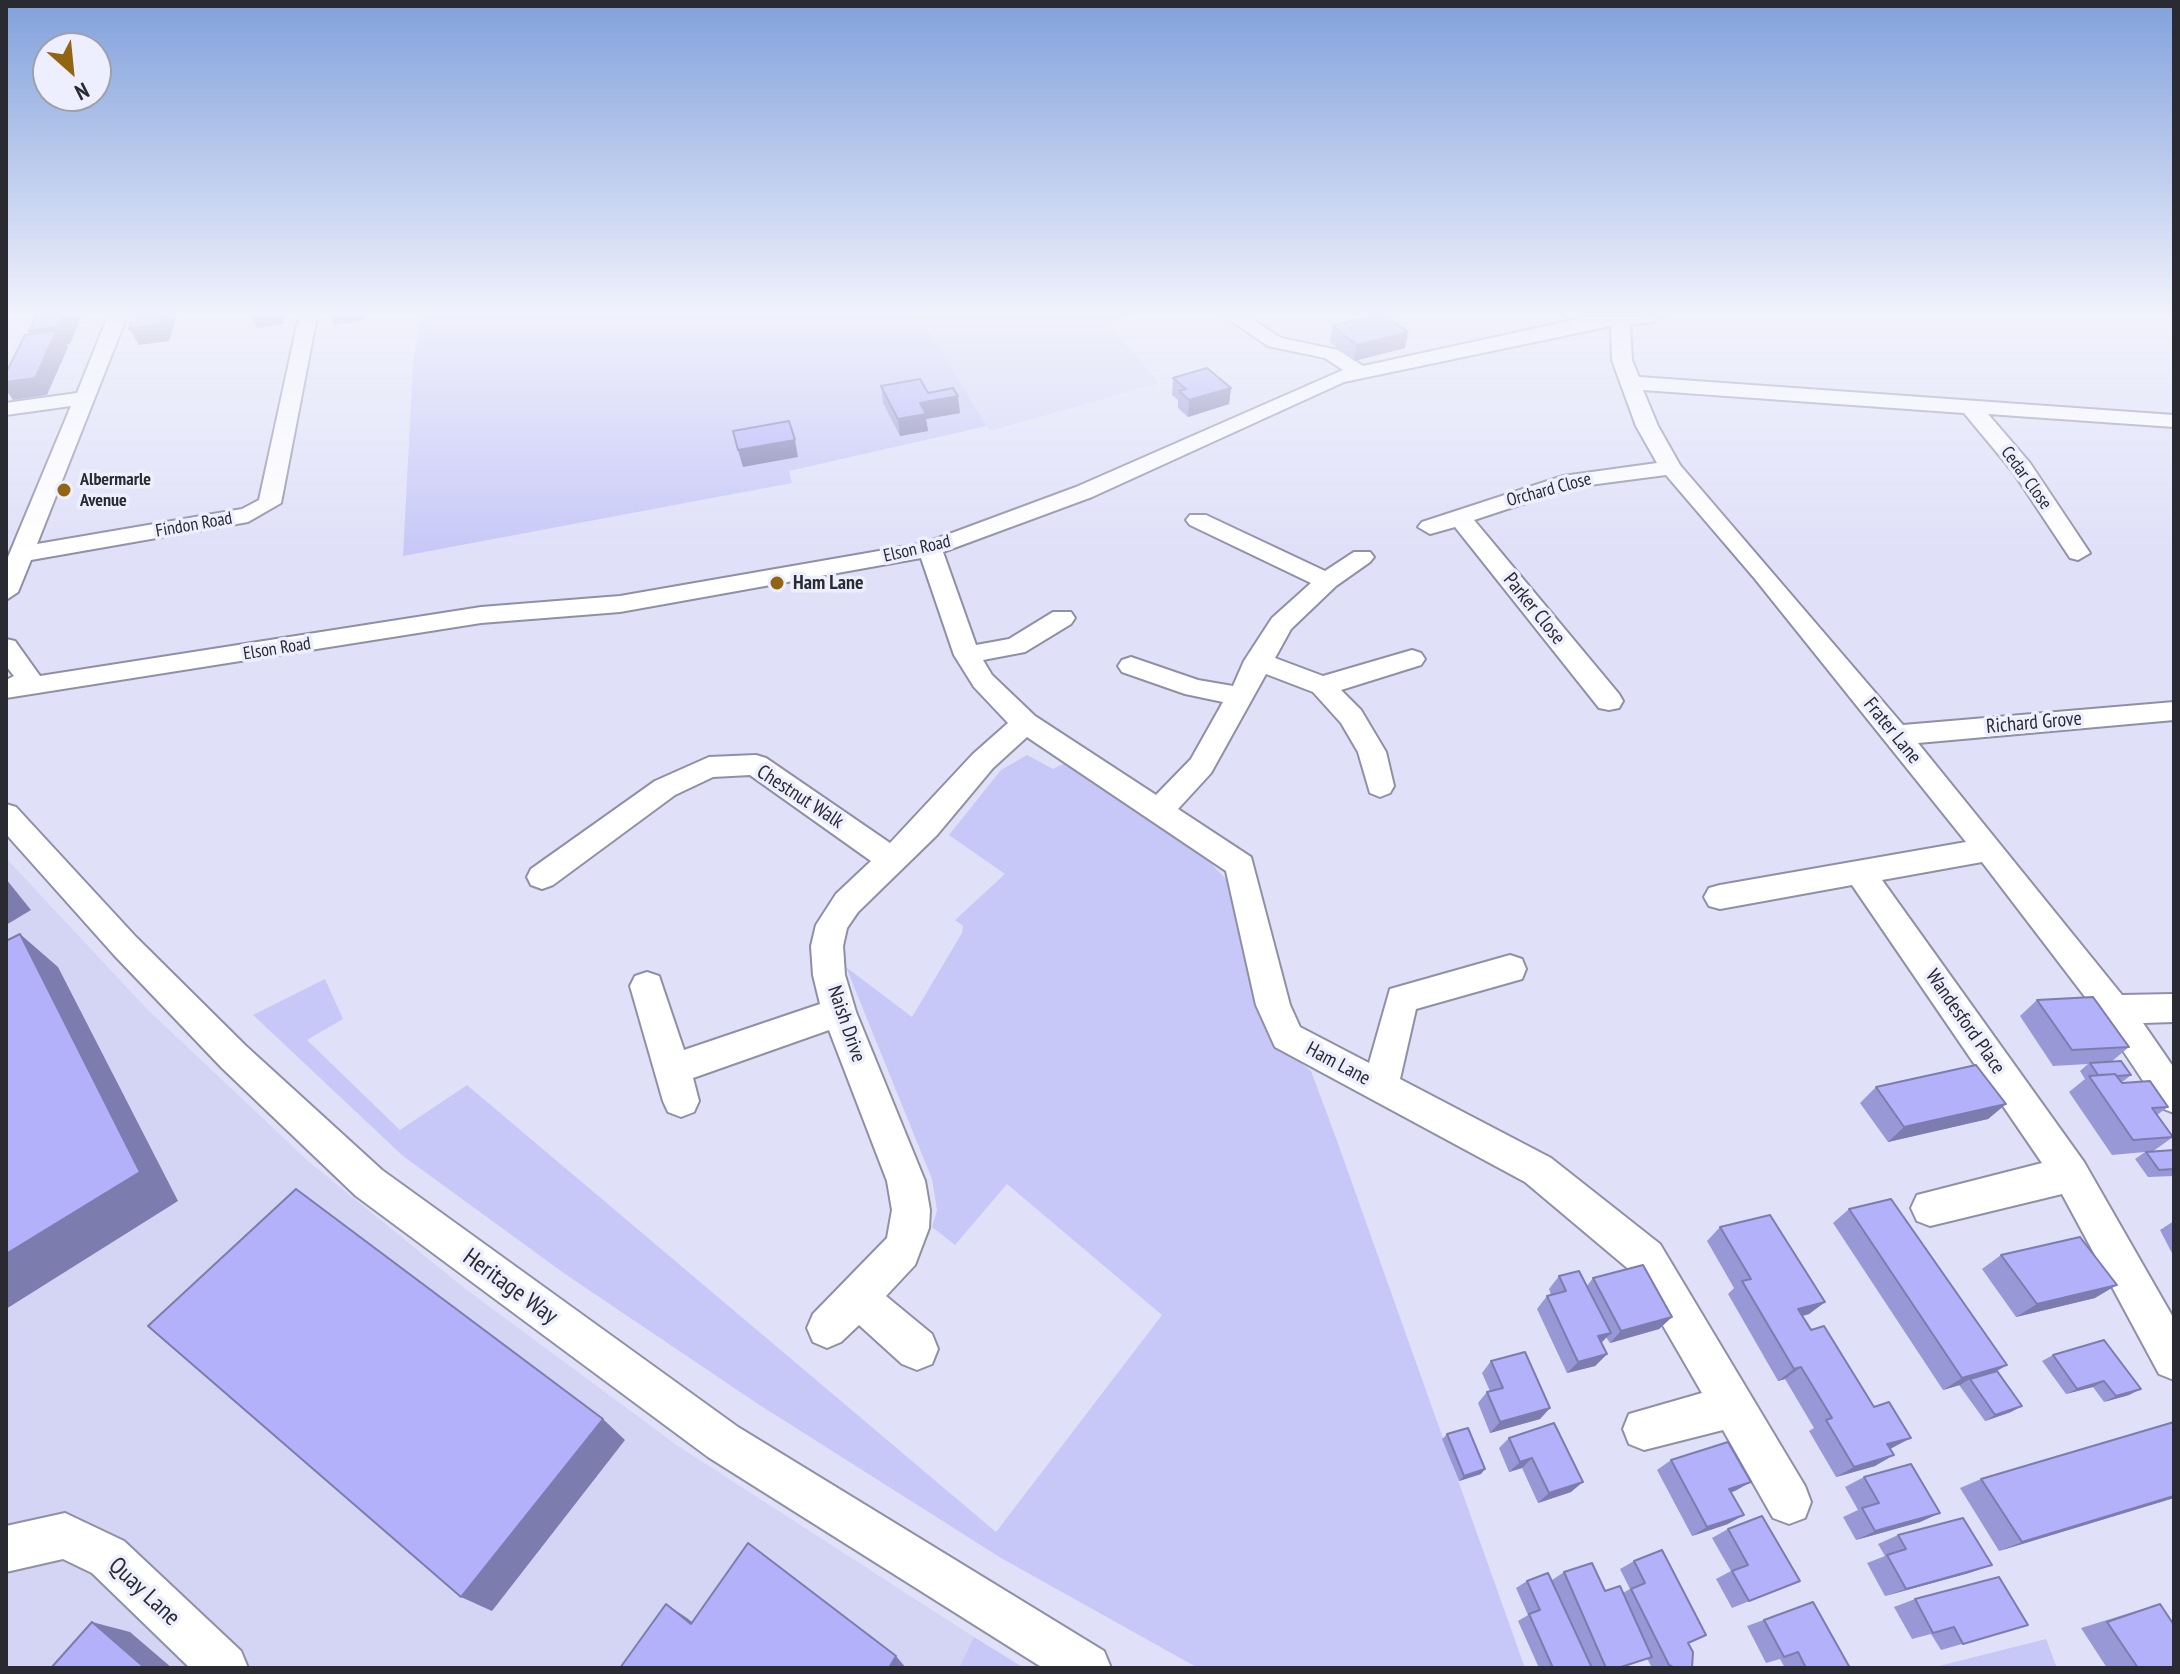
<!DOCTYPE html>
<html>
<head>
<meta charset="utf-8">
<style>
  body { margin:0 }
  #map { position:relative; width:2180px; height:1674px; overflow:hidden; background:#e0e1f9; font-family:"PT Sans Narrow",sans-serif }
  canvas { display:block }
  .frame { position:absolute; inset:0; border:8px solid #2a2a33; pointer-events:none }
  .north { position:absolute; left:32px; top:32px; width:80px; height:80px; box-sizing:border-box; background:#eeeffe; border:2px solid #a0a0ad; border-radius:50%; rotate:153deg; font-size:22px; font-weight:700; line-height:32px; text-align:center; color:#2a2a33 }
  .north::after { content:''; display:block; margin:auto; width:28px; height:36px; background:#936412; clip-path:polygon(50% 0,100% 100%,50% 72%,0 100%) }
</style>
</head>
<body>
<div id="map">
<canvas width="2180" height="1674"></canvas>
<div class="frame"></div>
<div class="north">N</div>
</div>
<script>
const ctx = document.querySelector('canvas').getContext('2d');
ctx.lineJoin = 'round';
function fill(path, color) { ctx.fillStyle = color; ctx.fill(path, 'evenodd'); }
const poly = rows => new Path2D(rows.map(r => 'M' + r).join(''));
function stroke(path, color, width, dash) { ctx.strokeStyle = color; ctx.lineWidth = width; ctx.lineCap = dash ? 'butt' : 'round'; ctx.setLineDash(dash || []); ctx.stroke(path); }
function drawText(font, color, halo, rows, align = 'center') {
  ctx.font = font + ' "PT Sans Narrow",sans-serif'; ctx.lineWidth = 7; ctx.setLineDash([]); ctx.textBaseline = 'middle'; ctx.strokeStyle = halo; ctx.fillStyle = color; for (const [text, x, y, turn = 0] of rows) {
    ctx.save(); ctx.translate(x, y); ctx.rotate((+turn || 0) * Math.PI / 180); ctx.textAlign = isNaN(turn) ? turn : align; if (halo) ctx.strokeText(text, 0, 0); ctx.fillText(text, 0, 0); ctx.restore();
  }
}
const built = poly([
  [919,316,1132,316,1108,323,1159,383,990,431],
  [6,858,146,1008,308,1161,463,1287,678,1446,974,1637,959,1668,6,1668]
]);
const green = poly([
  [421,316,919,316,987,426,789,471,792,483,403,556,413,364],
  [1027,755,1053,769,1067,762,1203,855,1227,880,1285,1050,1311,1071,1336,1138,1525,1668,1198,1668,1001,1558,758,1404,565,1274,403,1156,253,1015,325,979,343,1019,307,1040,400,1130,467,1085,996,1532,1162,1315,1007,1184,955,1245,932,1227,937,1210,932,1179,846,967,912,1017,962,933,963,926,955,920,1005,874,949,835,1001,770],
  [974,1637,1024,1668,959,1668],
  [2046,1639,2057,1668,1931,1668]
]);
const minor = poly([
  [108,316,127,316,37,544,242,509,259,500,299,316,317,316,281,503,248,522,31,560,18,592,6,600,6,562,71,406,6,415,6,403,77,393,108,316],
  [1224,316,1247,316,1281,338,1338,350,1363,366,1587,317,1663,316,1654,322,1630,324,1632,360,1639,377,2174,415,2174,427,1988,414,2030,463,2090,553,2078,560,2070,558,2013,472,1964,413,1643,390,1658,426,1680,465,1903,725,2174,702,2174,720,1918,743,2122,995,2174,994,2174,1022,2143,1023,2174,1068,2174,1113,2161,1108,2102,1019,1982,862,1882,880,2084,1162,2174,1319,2174,1380,2159,1374,2062,1194,1930,1226,1917,1221,1911,1208,1917,1195,2042,1163,1852,885,1720,909,1709,906,1704,897,1709,888,1720,885,1966,842,1755,579,1666,475,1574,487,1474,520,1619,694,1623,701,1619,708,1609,710,1599,708,1455,527,1430,534,1418,527,1422,522,1563,476,1657,463,1636,426,1612,360,1611,326,1344,382,1092,497,943,552,976,645,1009,639,1053,612,1071,612,1075,618,1071,624,1025,652,983,660,992,675,1035,716,1156,795,1191,759,1223,702,1185,694,1122,672,1118,666,1122,660,1131,657,1198,680,1233,686,1244,661,1272,618,1311,583,1190,525,1186,520,1190,515,1206,515,1325,571,1354,552,1370,552,1374,557,1370,562,1336,586,1291,629,1275,658,1323,676,1412,650,1421,653,1425,659,1421,665,1341,690,1361,710,1386,752,1394,786,1390,793,1380,797,1370,793,1358,752,1341,723,1313,692,1266,674,1211,773,1178,809,1251,857,1290,1005,1300,1027,1369,1063,1390,989,1510,955,1522,959,1526,969,1522,979,1416,1009,1400,1079,1551,1158,1660,1244,1805,1486,1811,1502,1805,1518,1789,1524,1773,1518,1723,1430,1644,1450,1629,1444,1623,1429,1629,1414,1702,1393,1632,1272,1525,1182,1275,1047,1256,1005,1226,871,1027,737,993,768,937,835,858,912,847,928,843,946,845,975,856,1012,925,1181,930,1210,929,1228,915,1265,886,1296,932,1334,938,1349,932,1364,917,1370,902,1364,859,1325,841,1342,827,1348,813,1342,807,1328,813,1314,887,1238,892,1210,887,1181,829,1030,693,1078,699,1101,694,1112,681,1117,668,1112,663,1101,630,986,635,976,647,972,659,976,684,1050,820,1004,813,975,811,946,816,925,836,894,871,861,750,775,713,777,675,795,553,885,542,889,531,885,527,877,531,869,655,781,709,757,756,755,766,758,890,843,973,754,1008,723,974,687,954,655,921,558,620,612,481,623,6,698,6,680,14,676,6,666,6,639,15,641,40,676,481,607,620,596,925,543,1076,487,1343,370,1325,358,1268,346,1224,316],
  [6,804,16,807,136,937,246,1046,382,1170,738,1427,1104,1651,1111,1668,1043,1668,708,1457,356,1196,222,1068,114,955,6,834,6,804],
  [65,1513,124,1541,241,1651,248,1668,190,1668,92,1573,63,1559,6,1572,6,1526,65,1513]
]);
const wall = poly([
  [1332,326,1405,348,1354,361,1330,342],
  [1173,378,1231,388,1229,404,1188,417,1178,408,1178,400,1172,395],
  [881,386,928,393,960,413,926,419,928,431,900,436,883,403],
  [2037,1000,2129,1047,2111,1062,2131,1075,2121,1083,2168,1107,2157,1115,2173,1137,2152,1152,2174,1150,2174,1176,2148,1177,2135,1159,2145,1152,2112,1155,2069,1092,2085,1079,2080,1071,2088,1064,2053,1066,2020,1016],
  [1876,1087,2006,1104,1988,1119,1888,1142,1860,1103],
  [1849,1209,2007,1365,1997,1371,2011,1412,1985,1421,1959,1385,1943,1390,1833,1223],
  [2174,1221,2174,1257,2160,1230],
  [1720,1227,1825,1302,1809,1314,1803,1316,1892,1448,1875,1466,1836,1477,1809,1431,1814,1428,1785,1379,1778,1381,1728,1294,1734,1288,1707,1241],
  [2001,1255,2095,1298,2016,1317,1982,1269],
  [1559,1276,1587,1286,1593,1278,1672,1317,1659,1329,1610,1343,1606,1337,1601,1343,1607,1354,1595,1366,1567,1373,1537,1309,1547,1296,1551,1295,1549,1289],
  [2104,1340,2129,1395,2104,1402,2093,1387,2066,1394,2042,1361,2053,1355],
  [1491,1361,1550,1408,1540,1419,1490,1433,1478,1403,1487,1392,1490,1391,1482,1373],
  [1447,1434,1481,1474,1459,1481,1442,1439],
  [1509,1438,1571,1492,1538,1503,1522,1468,1509,1472,1499,1448],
  [1671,1460,1751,1482,1731,1492,1728,1524,1692,1536,1657,1470],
  [1864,1477,1940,1513,1920,1522,1856,1540,1843,1517,1858,1510,1845,1487],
  [1981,1479,2174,1498,1999,1551,1960,1488],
  [1728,1529,1800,1581,1732,1608,1716,1579,1731,1571,1712,1538],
  [1898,1535,1992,1565,1969,1573,1885,1596,1867,1563,1885,1556,1878,1544],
  [1634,1561,1688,1643,1692,1668,1652,1668,1647,1658,1621,1668,1539,1668,1518,1621,1528,1615,1516,1588,1527,1581,1563,1607,1552,1580,1564,1572,1605,1591,1623,1593,1630,1589,1620,1569],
  [1915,1599,2028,1625,1941,1650,1931,1634,1912,1639,1894,1607],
  [1813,1602,1850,1668,1785,1668,1780,1659,1766,1663,1747,1626],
  [2160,1604,2174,1668,2107,1668,2081,1628,2133,1612]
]);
const shadedWall = poly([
  [64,316,82,316,70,344,67,344,68,347,47,395,13,400,6,390,6,382,40,348,29,331],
  [162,316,177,316,169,341,139,345,129,329],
  [250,316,285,316,283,324,257,328],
  [330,316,363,316,363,321,334,325],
  [1408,332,1405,348,1354,361,1357,345],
  [1231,388,1229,404,1188,417,1189,400],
  [958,396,960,413,926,419,928,431,900,436,898,419,920,403],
  [795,440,798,457,743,467,738,450],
  [6,879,31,910,6,925],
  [20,934,58,967,178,1201,6,1309,6,1254],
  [2006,1104,1988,1119,1888,1142,1904,1127],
  [2117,1285,2095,1298,2016,1317,2037,1304],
  [1825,1302,1809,1314,1783,1321,1798,1309],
  [1672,1317,1659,1329,1610,1343,1621,1331],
  [1611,1333,1599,1345,1598,1336],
  [1607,1354,1595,1366,1567,1373,1578,1362],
  [2007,1365,1986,1377,1970,1379,1960,1385,1943,1390,1962,1378],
  [1801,1367,1785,1379,1778,1381,1794,1369],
  [2104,1381,2093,1387,2066,1394,2077,1389],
  [2141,1389,2129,1395,2104,1402,2116,1396],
  [2022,1406,2011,1412,1985,1421,1995,1415],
  [1550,1408,1540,1419,1490,1433,1500,1422],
  [603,1419,625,1440,492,1611,461,1597],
  [1911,1438,1892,1448,1868,1454,1887,1444],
  [1894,1455,1875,1466,1836,1477,1854,1467],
  [1532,1458,1522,1468,1509,1472,1520,1462],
  [1485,1469,1481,1474,1459,1481,1464,1476],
  [1583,1482,1571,1492,1538,1503,1549,1493],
  [1751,1482,1735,1491,1714,1498,1729,1489],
  [2174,1496,2174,1498,1999,1551,2022,1542],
  [1940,1513,1920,1522,1856,1540,1875,1531],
  [1744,1515,1728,1524,1692,1536,1707,1527],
  [1992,1565,1969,1573,1885,1596,1906,1589],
  [666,1604,687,1618,711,1638,691,1624],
  [92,1622,130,1632,172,1668,145,1668],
  [896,1656,906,1668,889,1668]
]);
const building = poly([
  [36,316,64,316,59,327,29,331,36,316],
  [133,316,162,316,159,324,129,329,133,316],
  [1371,316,1387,316,1408,332,1357,345,1332,326,1371,316],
  [57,330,35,378,6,382,6,373,25,335,57,330],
  [1207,368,1231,388,1189,400,1179,391,1186,389,1173,378,1207,368],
  [920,379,928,393,953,388,958,396,920,403,926,414,898,419,881,386,920,379],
  [789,421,795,440,738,450,733,431,789,421],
  [20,934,140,1172,6,1254,6,941,20,934],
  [2093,997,2129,1047,2072,1050,2037,1000,2093,997],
  [2121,1061,2131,1075,2117,1076,2115,1074,2098,1075,2090,1063,2121,1061],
  [1976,1065,2006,1104,1904,1127,1876,1087,1976,1065],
  [2115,1074,2122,1083,2150,1081,2168,1107,2152,1108,2173,1137,2133,1140,2089,1076,2115,1074],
  [2174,1150,2174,1169,2159,1170,2146,1152,2174,1150],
  [296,1189,603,1419,461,1597,148,1326,296,1189],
  [1891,1199,2007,1365,1962,1378,1849,1209,1891,1199],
  [1770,1215,1825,1302,1798,1309,1811,1330,1824,1326,1874,1407,1889,1402,1911,1438,1887,1444,1894,1455,1854,1467,1826,1420,1832,1418,1801,1367,1794,1369,1742,1281,1751,1279,1720,1227,1770,1215],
  [2080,1237,2117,1285,2037,1304,2001,1255,2080,1237],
  [1643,1265,1672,1317,1621,1331,1593,1278,1643,1265],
  [1579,1271,1611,1333,1598,1336,1607,1354,1578,1362,1547,1296,1566,1291,1559,1276,1579,1271],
  [2104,1340,2141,1389,2116,1396,2104,1381,2077,1389,2053,1355,2104,1340],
  [1525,1352,1550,1408,1500,1422,1487,1392,1503,1388,1491,1361,1525,1352],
  [1997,1371,2022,1406,1995,1415,1970,1379,1997,1371],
  [2174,1422,2174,1496,2022,1542,1981,1479,2174,1422],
  [1554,1423,1583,1482,1549,1493,1532,1458,1520,1462,1509,1438,1554,1423],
  [1468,1428,1485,1469,1464,1476,1447,1434,1468,1428],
  [1728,1442,1751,1482,1729,1489,1744,1515,1707,1527,1671,1460,1728,1442],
  [1911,1464,1940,1513,1875,1531,1862,1508,1879,1503,1864,1477,1911,1464],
  [1762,1516,1800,1581,1749,1601,1732,1571,1748,1565,1728,1529,1762,1516],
  [1963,1518,1992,1565,1906,1589,1887,1555,1906,1549,1898,1535,1963,1518],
  [748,1543,896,1656,889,1668,620,1668,666,1604,691,1624,748,1543],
  [1662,1550,1706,1635,1688,1643,1693,1652,1692,1668,1675,1668,1669,1665,1631,1589,1645,1583,1634,1561,1662,1550],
  [1592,1563,1605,1591,1620,1586,1652,1657,1618,1668,1606,1668,1564,1572,1592,1563],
  [1548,1573,1592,1668,1553,1668,1529,1614,1540,1610,1527,1581,1548,1573],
  [1999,1577,2028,1625,1963,1644,1954,1627,1933,1633,1915,1599,1999,1577],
  [1813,1602,1850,1668,1806,1668,1798,1652,1784,1657,1764,1620,1813,1602],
  [2160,1604,2174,1625,2174,1668,2138,1668,2107,1622,2160,1604],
  [92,1622,145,1668,51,1668,92,1622]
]);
const markers = [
  [64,490,8,"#936412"],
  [777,583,8,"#936412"]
];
const farStreetnames = [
  ["Cedar Close",2026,478,54],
  ["Orchard Close",1549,490,-15],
  ["Findon Road",194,525,-10],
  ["Elson Road",917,549,-13],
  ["Elson Road",277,649,-9]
];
const farPoinames = [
  ["Albermarle",80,480],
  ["Avenue",80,501]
];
const poiNames = [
  ["Ham Lane",793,583]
];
const streetNames = [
  ["Parker Close",1534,609,51],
  ["Richard Grove",2034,723,-5],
  ["Frater Lane",1892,731,51],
  ["Chestnut Walk",800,797,33],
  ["Wandesford Place",1965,1022,55],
  ["Naish Drive",846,1024,71],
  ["Ham Lane",1338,1064,28]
];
const nearStreetnames = [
  ["Heritage Way",510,1287,36],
  ["Quay Lane",144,1592,43]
];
fill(built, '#d4d5f4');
fill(green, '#c7c8f7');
stroke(minor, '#8f90a6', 4);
fill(minor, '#fff');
fill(wall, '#9998d7');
fill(shadedWall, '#7d7caf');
fill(building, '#b2b1fa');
stroke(building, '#7d7caf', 2);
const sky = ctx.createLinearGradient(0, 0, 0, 551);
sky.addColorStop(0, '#81a1dc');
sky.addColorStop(0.57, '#f1f2fc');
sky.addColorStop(1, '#f1f2fc00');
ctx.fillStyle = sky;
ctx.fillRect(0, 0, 2180, 551);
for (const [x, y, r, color] of markers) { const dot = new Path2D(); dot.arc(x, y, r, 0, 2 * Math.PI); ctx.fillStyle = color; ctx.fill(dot); stroke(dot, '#eeeffe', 3); }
drawText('18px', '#2a2a33', '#eeeffe', farStreetnames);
drawText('bold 18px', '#2a2a33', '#eeeffe', farPoinames, 'left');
drawText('bold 20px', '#2a2a33', '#eeeffe', poiNames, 'left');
drawText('20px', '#2a2a33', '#eeeffe', streetNames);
drawText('24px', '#2a2a33', '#eeeffe', nearStreetnames);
</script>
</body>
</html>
